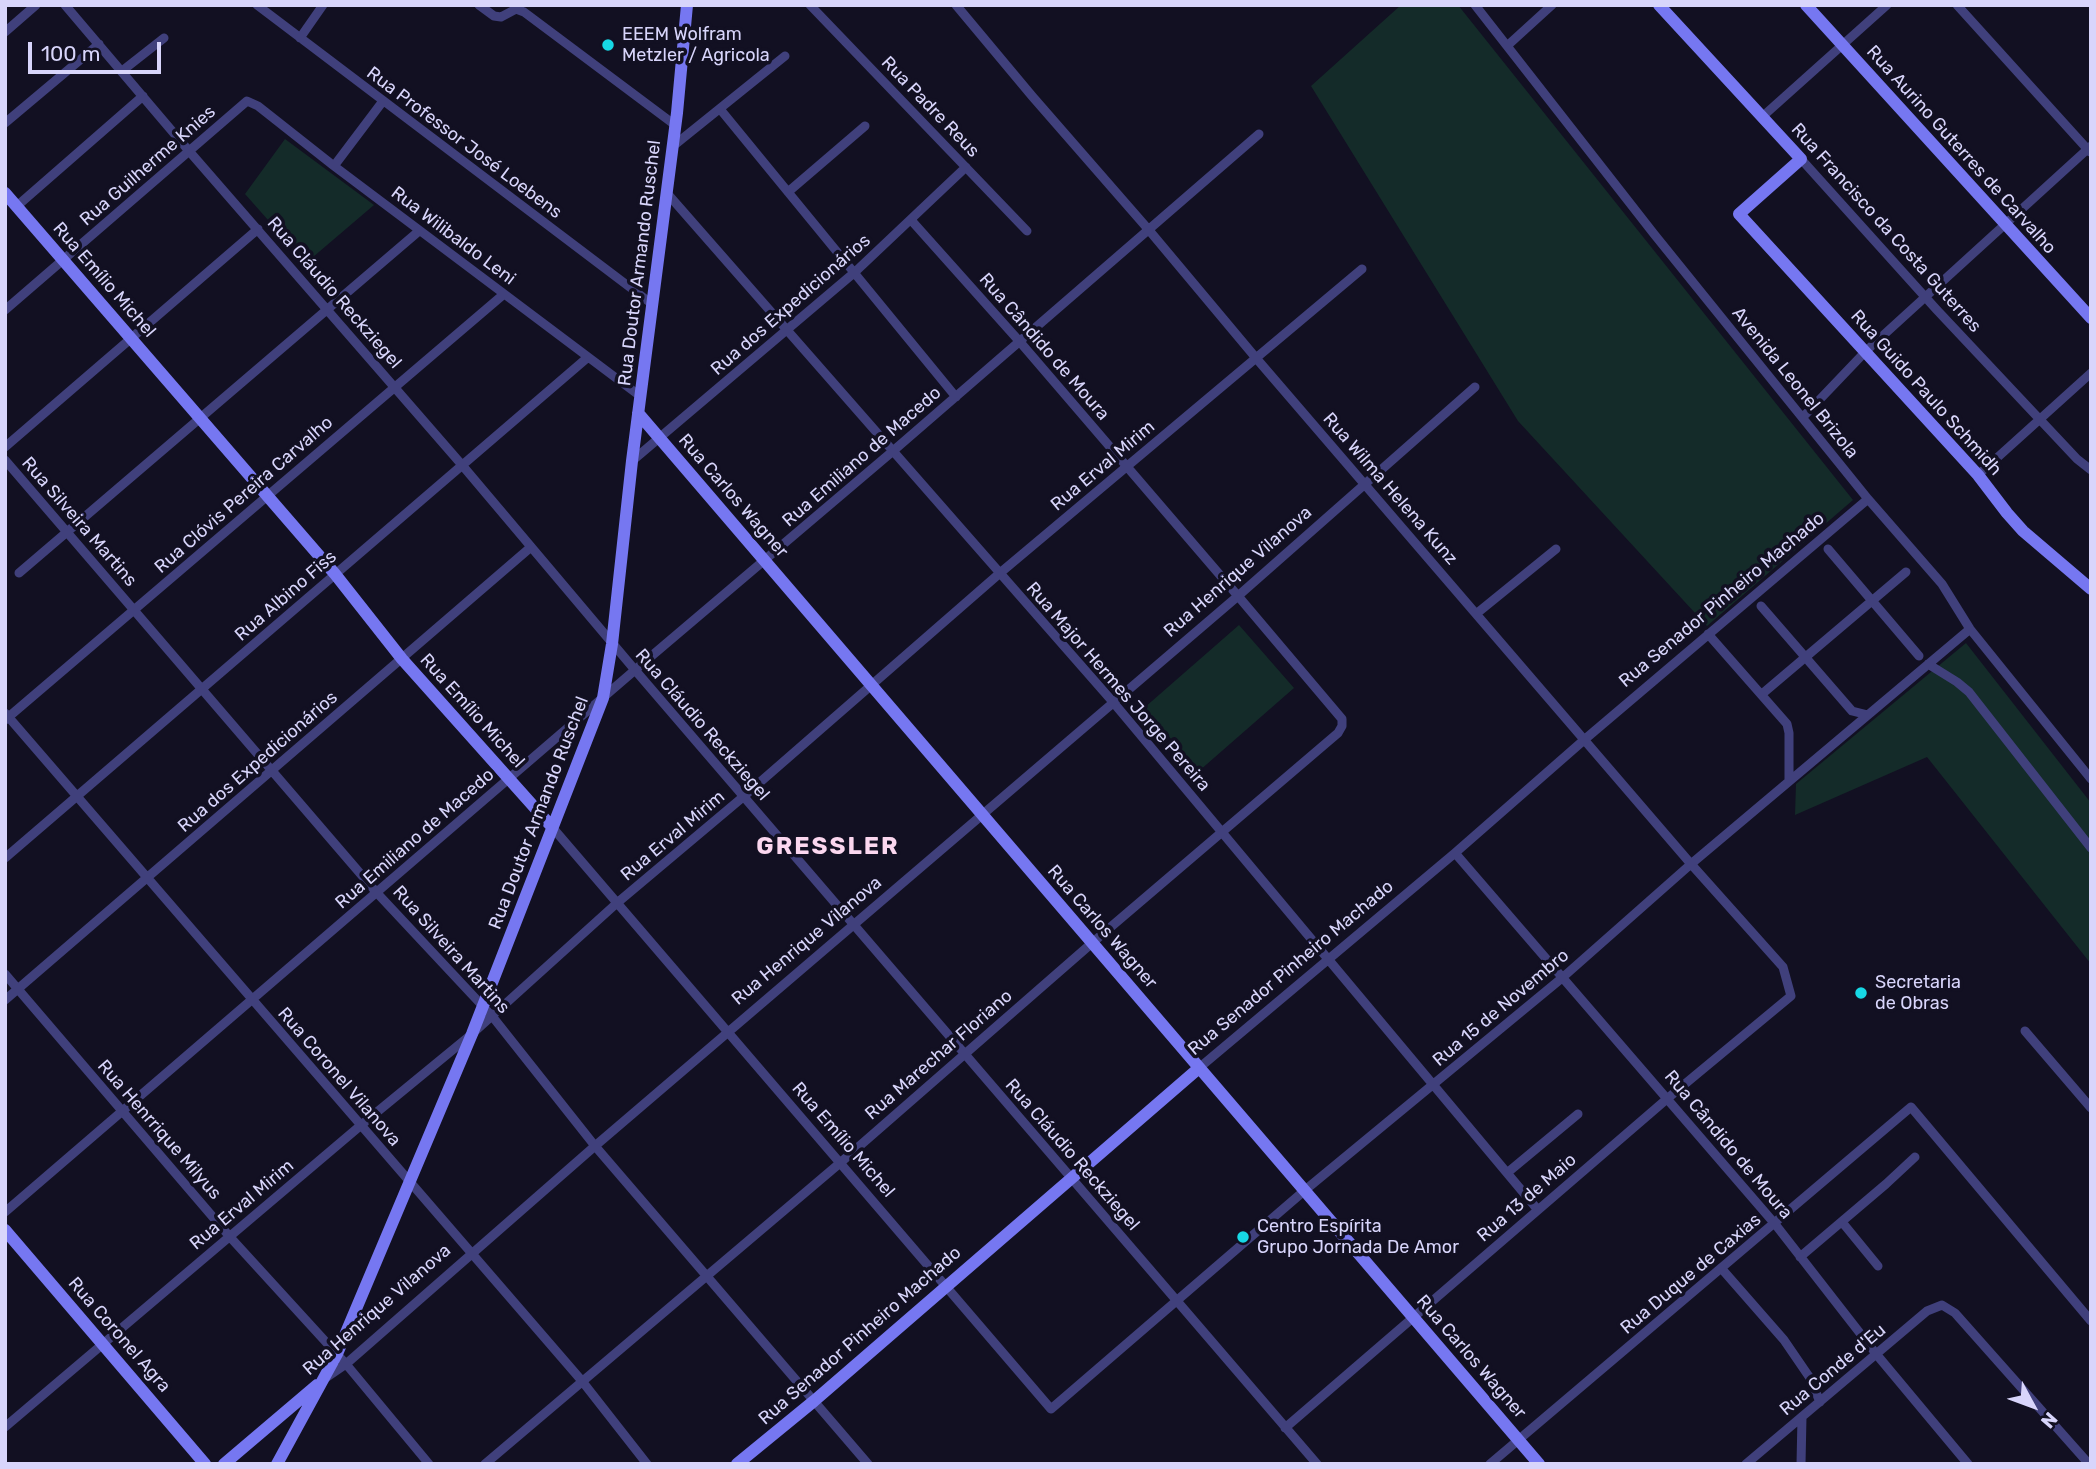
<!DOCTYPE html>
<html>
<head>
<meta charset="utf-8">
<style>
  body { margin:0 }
  #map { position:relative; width:2096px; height:1469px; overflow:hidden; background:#121022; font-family:Rubik,sans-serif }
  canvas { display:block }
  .frame { position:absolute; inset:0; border:7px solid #d8d5fb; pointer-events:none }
  .north { position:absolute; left:1998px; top:1371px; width:70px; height:70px; -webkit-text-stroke:5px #121022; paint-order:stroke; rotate:131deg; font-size:19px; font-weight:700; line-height:28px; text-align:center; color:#d8d5fb }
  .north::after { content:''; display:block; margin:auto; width:24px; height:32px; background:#d8d5fb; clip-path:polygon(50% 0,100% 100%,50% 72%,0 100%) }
  .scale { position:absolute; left:28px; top:42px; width:133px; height:32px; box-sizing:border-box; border:4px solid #d8d5fb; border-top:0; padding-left:9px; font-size:21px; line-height:24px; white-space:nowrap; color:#d8d5fb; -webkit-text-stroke:5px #121022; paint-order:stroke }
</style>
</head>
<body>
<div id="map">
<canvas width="2096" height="1469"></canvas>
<div class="frame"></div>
<div class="north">N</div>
<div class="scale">100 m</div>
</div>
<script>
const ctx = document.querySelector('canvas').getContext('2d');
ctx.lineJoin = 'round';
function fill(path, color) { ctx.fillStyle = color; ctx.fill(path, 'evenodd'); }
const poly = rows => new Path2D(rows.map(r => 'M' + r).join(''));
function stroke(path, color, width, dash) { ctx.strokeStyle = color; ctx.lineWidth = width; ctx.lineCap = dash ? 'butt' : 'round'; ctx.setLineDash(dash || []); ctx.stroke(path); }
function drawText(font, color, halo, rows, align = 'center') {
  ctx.font = font + ' Rubik,sans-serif'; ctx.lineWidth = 7; ctx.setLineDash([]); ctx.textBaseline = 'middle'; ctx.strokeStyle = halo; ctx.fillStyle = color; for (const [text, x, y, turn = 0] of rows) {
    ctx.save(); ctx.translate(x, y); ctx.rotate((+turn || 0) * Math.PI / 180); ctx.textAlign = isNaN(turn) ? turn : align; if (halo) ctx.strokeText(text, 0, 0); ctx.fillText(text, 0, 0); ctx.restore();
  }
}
const green = poly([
  [1401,5,1458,5,1853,500,1707,626,1518,421,1311,86],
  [285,139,374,205,306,263,245,194],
  [1239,625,1294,688,1199,771,1144,708],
  [1966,643,2091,803,2091,964,1927,757,1795,815,1796,784]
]);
const street = poly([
  [65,5,189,151,462,465,635,670,1317,1464],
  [257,5,652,304],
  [479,5,494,16,501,17,516,9,524,12,675,125],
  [810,5,1027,231],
  [956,5,1032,96,1148,229,1256,358,1691,864,1783,967,1791,996,1668,1098,1285,1428],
  [1475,5,1654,234,1868,499,1942,584,1970,629,2091,779],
  [1957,5,2090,152],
  [5,32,36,5],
  [300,38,323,5],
  [1507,46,1552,5],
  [122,71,164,38],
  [720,109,956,397],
  [1762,117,1887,5],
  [5,123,99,44],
  [672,147,785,56],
  [1801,159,1936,309,2077,459,2091,470],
  [334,166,383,101],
  [666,192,1113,702,1538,1210],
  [788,192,865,126],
  [17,206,143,96],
  [5,310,247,101,258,106,334,166,640,396],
  [1803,417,1866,351,2091,146],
  [5,447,258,229],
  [5,460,377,893,492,1016,595,1146,868,1464],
  [632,461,855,272,966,167],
  [1978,475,2091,373],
  [1828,549,1919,656],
  [19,573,419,231],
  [1761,606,1852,711,1868,715],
  [1476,614,1556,549],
  [1708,634,1787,724,1789,733,1789,781],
  [1928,664,1957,682,1969,692,2091,848],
  [1762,694,1906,572],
  [5,713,582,1381,647,1464],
  [5,720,504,294],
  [552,827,1051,1409,1304,1191,1562,978,1691,864,1970,629],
  [1455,853,1775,1224,1877,1355,1968,1464],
  [5,858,587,358],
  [5,974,230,1237,346,1364,429,1464],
  [5,1000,531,547],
  [2025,1031,2091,1108],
  [1199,1068,1455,853,1584,740,1868,499],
  [1507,1173,1578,1114],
  [5,1212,635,670,893,451,1259,134],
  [1842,1222,1878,1266],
  [1800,1257,1886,1184,1915,1157],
  [1721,1268,1784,1340,1810,1378,1820,1402],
  [327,1377,346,1364,595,1146,1238,596,1475,387],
  [5,1427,360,1126,472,1034,617,903,743,797,1000,573,1362,269],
  [485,1464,840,1163,1092,943,1338,733,1342,726,1342,719,1238,596,1020,342,911,220],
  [1490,1464,1911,1107,2091,1321],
  [1746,1464,1927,1311,1942,1305,1955,1313,2089,1464],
  [1801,1464,1802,1417]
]);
const secondary = poly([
  [1659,5,1801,159,1739,214,1978,475,2007,513,2023,531,2091,589],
  [1806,5,2091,318],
  [5,193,335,574,402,659,552,827],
  [638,413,1539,1464],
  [5,1230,205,1464],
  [224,1464,317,1385],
  [277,1464,337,1354,472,1034,603,698,612,644,632,461,677,113,687,5],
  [737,1464,814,1401,1199,1068]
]);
const markers = [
  [608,45,7,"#17d8e5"],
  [1861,993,7,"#17d8e5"],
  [1243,1237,7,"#17d8e5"]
];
const poiNames = [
  ["EEEM Wolfram",622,35],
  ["Metzler / Agricola",622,56],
  ["Secretaria",1875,983],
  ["de Obras",1875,1004],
  ["Centro Espírita",1257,1227],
  ["Grupo Jornada De Amor",1257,1248]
];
const streetNames = [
  ["Rua Padre Reus",930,107,46],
  ["Rua Professor José Loebens",464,143,37],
  ["Rua Aurino Guterres de Carvalho",1961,150,48],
  ["Rua Guilherme Knies",148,166,-41],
  ["Rua Francisco da Costa Guterres",1886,228,48],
  ["Rua Wilibaldo Leni",453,236,37],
  ["Rua Doutor Armando Ruschel",640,263,-83],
  ["Rua Emílio Michel",104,280,49],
  ["Rua Cláudio Reckziegel",334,293,49],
  ["Rua dos Expedicionários",791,305,-41],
  ["Rua Cândido de Moura",1044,347,49],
  ["Avenida Leonel Brizola",1795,383,51],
  ["Rua Guido Paulo Schmidh",1926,393,48],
  ["Rua Emiliano de Macedo",862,457,-41],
  ["Rua Erval Mirim",1103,466,-40],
  ["Rua Wilma Helena Kunz",1390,489,49],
  ["Rua Clóvis Pereira Carvalho",244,495,-41],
  ["Rua Carlos Wagner",733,496,49],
  ["Rua Silveira Martins",79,522,49],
  ["Rua Henrique Vilanova",1238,572,-41],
  ["Rua Albino Fiss",286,596,-41],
  ["Rua Senador Pinheiro Machado",1722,600,-40],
  ["Rua Major Hermes Jorge Pereira",1118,687,49],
  ["Rua Emílio Michel",472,711,48],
  ["Rua Cláudio Reckziegel",702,725,49],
  ["Rua dos Expedicionários",258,762,-41],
  ["Rua Doutor Armando Ruschel",539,813,-69],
  ["Rua Erval Mirim",673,836,-40],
  ["Rua Emiliano de Macedo",415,839,-41],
  ["Rua Carlos Wagner",1102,927,49],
  ["Rua Henrique Vilanova",807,941,-40],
  ["Rua Silveira Martins",451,950,48],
  ["Rua Senador Pinheiro Machado",1291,968,-40],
  ["Rua 15 de Novembro",1501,1008,-40],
  ["Rua Marechar Floriano",939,1055,-41],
  ["Rua Coronel Vilanova",339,1077,49],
  ["Rua Henrrique Milyus",159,1130,49],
  ["Rua Emílio Michel",843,1140,49],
  ["Rua Cândido de Moura",1728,1145,50],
  ["Rua Cláudio Reckziegel",1072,1155,49],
  ["Rua 13 de Maio",1527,1198,-41],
  ["Rua Erval Mirim",242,1205,-40],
  ["Rua Duque de Caxias",1691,1274,-40],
  ["Rua Henrique Vilanova",377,1310,-41],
  ["Rua Coronel Agra",119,1335,49],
  ["Rua Senador Pinheiro Machado",860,1336,-41],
  ["Rua Carlos Wagner",1471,1357,49],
  ["Rua Conde d'Eu",1833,1370,-40]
];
const districtNames = [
  ["GRESSLER",828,847]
];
fill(green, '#142b29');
stroke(street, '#40407c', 9);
stroke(secondary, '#7677f1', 12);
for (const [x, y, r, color] of markers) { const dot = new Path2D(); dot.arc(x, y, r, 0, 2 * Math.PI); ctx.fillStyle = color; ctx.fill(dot); stroke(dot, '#121022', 2.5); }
drawText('18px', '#d8d5fb', '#121022', poiNames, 'left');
drawText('18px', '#d8d5fb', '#121022', streetNames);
ctx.letterSpacing = '2px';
drawText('bold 24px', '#fbd7ef', '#121022', districtNames);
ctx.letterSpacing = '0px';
</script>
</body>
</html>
